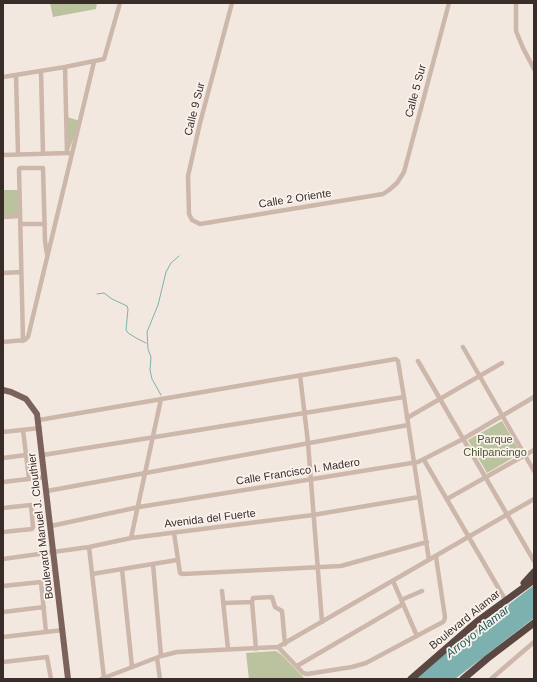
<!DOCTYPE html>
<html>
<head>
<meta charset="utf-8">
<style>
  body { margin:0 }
  #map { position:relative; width:537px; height:682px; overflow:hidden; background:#f3e8df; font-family:Helvetica,sans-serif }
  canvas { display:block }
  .frame { position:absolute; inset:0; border:4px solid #392d2a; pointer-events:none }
</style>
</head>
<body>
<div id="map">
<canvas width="537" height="682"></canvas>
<div class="frame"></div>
</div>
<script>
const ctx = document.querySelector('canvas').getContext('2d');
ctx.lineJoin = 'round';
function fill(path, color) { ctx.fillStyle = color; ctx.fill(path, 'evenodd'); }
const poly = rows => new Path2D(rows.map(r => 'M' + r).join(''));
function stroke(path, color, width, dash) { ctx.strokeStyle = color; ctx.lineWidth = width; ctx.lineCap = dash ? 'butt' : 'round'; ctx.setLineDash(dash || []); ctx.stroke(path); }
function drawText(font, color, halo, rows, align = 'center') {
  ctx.font = font + ' Helvetica,sans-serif'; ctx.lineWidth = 3.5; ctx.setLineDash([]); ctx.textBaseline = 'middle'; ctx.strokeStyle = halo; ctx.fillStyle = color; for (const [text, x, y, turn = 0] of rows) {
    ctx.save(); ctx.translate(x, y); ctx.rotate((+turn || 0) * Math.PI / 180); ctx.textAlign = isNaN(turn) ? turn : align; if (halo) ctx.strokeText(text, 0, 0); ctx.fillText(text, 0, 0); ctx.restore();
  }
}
const green = poly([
  [50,3,97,3,96,9,53,17],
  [67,117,80,121,68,153],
  [3,190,19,190,19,216,3,216],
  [502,421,521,453,487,473,468,440],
  [276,651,282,655,305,679,249,679,246,653]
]);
const water = poly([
  [534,585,534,618,455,679,415,679,429,666]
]);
const stream = poly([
  [97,294,104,293,112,299,127,306,128,309,126,330,128,333,138,339,146,343],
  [161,395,152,379,150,370,151,357,148,349,147,332,158,305,166,272,171,263,179,256]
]);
const minor = poly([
  [232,3,200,123,188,176,189,214,192,220,200,224,383,194,389,190,397,183,404,172,449,3],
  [516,3,516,31,523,48,534,69],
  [65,67,67,153],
  [41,71,43,154],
  [16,75,18,154],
  [3,77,65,67,104,59,120,3],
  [3,155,69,153],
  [3,217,20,216],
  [20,224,45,224],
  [3,273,21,272],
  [23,341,19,169,20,168,43,168,45,241,47,254],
  [3,342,25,340,28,337,94,62],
  [463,347,534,471],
  [418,361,534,561],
  [300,375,308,443,322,622],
  [407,418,502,363],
  [39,420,396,359,398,361,404,397,429,560],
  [23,430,29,479],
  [3,432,40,428],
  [43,455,404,397],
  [3,458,26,455],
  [424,460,506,601],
  [3,482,45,477],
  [47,491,408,425],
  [447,499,534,450],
  [3,508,31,505,33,527,32,529,3,532],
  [51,526,139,507,418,462,463,439,534,397],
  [174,533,180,573,183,574,341,566,427,542],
  [131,538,161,399],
  [89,547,104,678],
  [3,559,89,547,131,538,313,515,419,497],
  [153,564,161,656],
  [122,569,132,667],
  [92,574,177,560],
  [393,581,417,636],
  [3,586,41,582,46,632],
  [222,591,228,649],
  [401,600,422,591],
  [224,603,252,602],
  [3,612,44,607],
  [3,637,63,630],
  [278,647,303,673,307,674,352,667,366,663,443,622,444,621,445,617,436,557],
  [256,649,252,602,253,598,272,597,275,607,282,611,285,644],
  [157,658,160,679],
  [3,662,47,657,51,679],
  [297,666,403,604],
  [101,679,161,656,177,652,278,647,534,499],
  [491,679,534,642]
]);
const major = poly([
  [3,390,11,392,26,399,37,414,68,679]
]);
const highway = poly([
  [524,583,534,572],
  [411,679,479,620,534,580],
  [463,679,488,658,534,623]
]);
const streetNames = [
  ["Calle 5 Sur",416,91,-75],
  ["Calle 9 Sur",195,109,-76],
  ["Calle 2 Oriente",295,199,-9],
  ["Calle Francisco I. Madero",298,472,-9],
  ["Avenida del Fuerte",210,519,-7],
  ["Boulevard Manuel J. Clouthier",41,526,-97],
  ["Boulevard Alamar",465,620,-39]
];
const parkNames = [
  ["Parque",495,440],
  ["Chilpancingo",495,453]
];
const waterNames = [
  ["Arroyo Alamar",478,632,-38]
];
fill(green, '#bac39e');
fill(water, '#7db1af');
stroke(stream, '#7db1af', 1);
stroke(minor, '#ccb7aa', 4.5);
stroke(major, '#7b635b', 6);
stroke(highway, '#5a4741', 7);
drawText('11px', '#392d2a', '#faf2ec', streetNames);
drawText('11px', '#4c582d', '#faf2ec', parkNames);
drawText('italic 12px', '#1e5c5b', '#faf2ec', waterNames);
</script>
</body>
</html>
